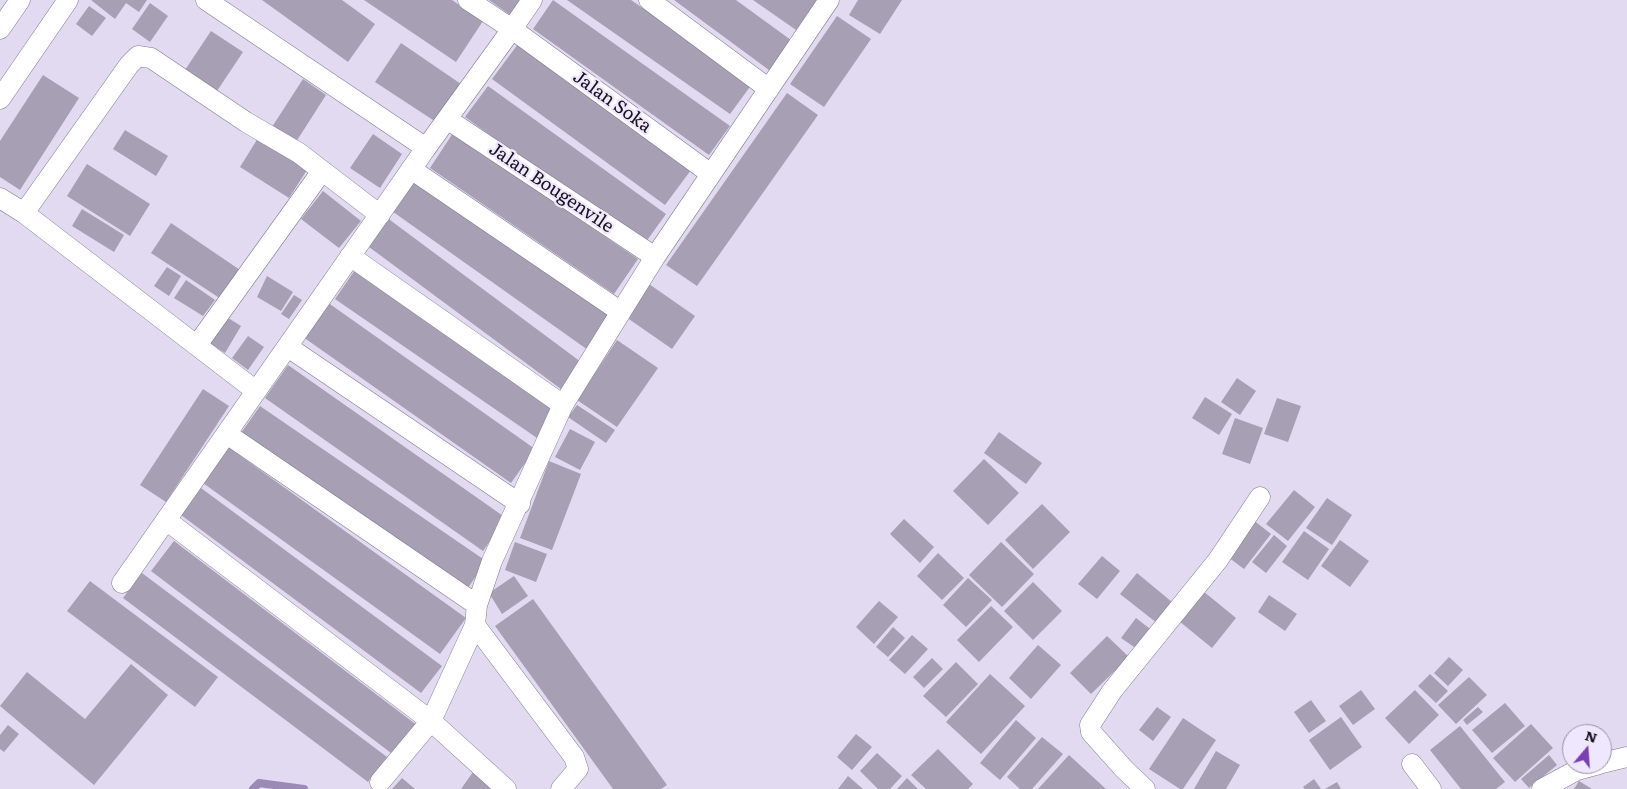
<!DOCTYPE html>
<html>
<head>
<meta charset="utf-8">
<style>
  body { margin:0 }
  #map { position:relative; width:1627px; height:789px; overflow:hidden; background:#e2daf0; font-family:Literata,serif }
  canvas { display:block }
  .north { position:absolute; left:1562px; top:724px; width:50px; height:50px; box-sizing:border-box; background:#efe7fd; border:1px solid #9892a2; border-radius:50%; rotate:18deg; font-size:14px; font-weight:700; line-height:20px; text-align:center; color:#16131a }
  .north::after { content:''; display:block; margin:auto; width:18px; height:22px; background:#793fb5; clip-path:polygon(50% 0,100% 100%,50% 72%,0 100%) }
</style>
</head>
<body>
<div id="map">
<canvas width="1627" height="789"></canvas>
<div class="north">N</div>
</div>
<script>
const ctx = document.querySelector('canvas').getContext('2d');
ctx.lineJoin = 'round';
const poly = rows => new Path2D(rows.map(r => 'M' + r).join(''));
function stroke(path, color, width, dash) { ctx.strokeStyle = color; ctx.lineWidth = width; ctx.lineCap = dash ? 'butt' : 'round'; ctx.setLineDash(dash || []); ctx.stroke(path); }
function fill(path, color) { ctx.fillStyle = color; ctx.fill(path, 'evenodd'); }
function drawText(font, color, halo, rows, align = 'center') {
  ctx.font = font + ' Literata,serif'; ctx.lineWidth = 4.5; ctx.setLineDash([]); ctx.textBaseline = 'middle'; ctx.strokeStyle = halo; ctx.fillStyle = color; for (const [text, x, y, turn = 0] of rows) {
    ctx.save(); ctx.translate(x, y); ctx.rotate((+turn || 0) * Math.PI / 180); ctx.textAlign = isNaN(turn) ? turn : align; if (halo) ctx.strokeText(text, 0, 0); ctx.fillText(text, 0, 0); ctx.restore();
  }
}
const stream = poly([
  [253,789,259,783,304,789]
]);
const building = poly([
  [91,0,147,0,139,12,126,3,115,19],
  [262,0,342,0,375,24,348,62],
  [364,0,452,0,483,21,456,62],
  [489,0,525,0,513,17],
  [553,0,730,126,709,155,533,29],
  [567,0,631,0,752,84,730,114],
  [674,0,736,0,795,43,773,73],
  [753,0,822,0,799,32],
  [858,0,902,0,880,34,849,15],
  [150,3,168,16,150,42,132,29],
  [89,6,106,18,92,36,76,24],
  [837,16,871,39,824,107,790,84],
  [211,31,243,52,217,91,185,70],
  [401,43,461,84,436,122,375,82],
  [518,44,691,170,665,205,492,79],
  [43,75,79,98,20,190,0,177,0,141],
  [303,79,326,95,296,142,272,127],
  [488,86,666,214,643,246,465,117],
  [787,93,818,115,697,286,666,265],
  [125,130,168,156,156,176,113,149],
  [453,133,638,259,614,294,430,168],
  [373,134,402,154,380,188,350,168],
  [258,138,307,170,289,198,240,167],
  [87,164,150,204,130,236,67,196],
  [413,176,612,317,588,350,389,209],
  [323,191,361,221,339,248,301,219],
  [82,209,124,235,114,252,72,226],
  [386,217,585,365,565,392,365,244],
  [171,223,240,270,221,299,151,253],
  [167,267,181,276,169,296,154,286],
  [355,270,558,408,537,438,335,299],
  [267,276,293,292,281,311,257,297],
  [186,280,215,300,203,316,174,298],
  [649,284,695,316,672,349,626,317],
  [294,295,302,300,289,319,281,314],
  [327,302,535,449,511,483,303,337],
  [225,316,241,326,225,353,209,343],
  [248,336,264,347,248,370,232,358],
  [617,340,658,368,617,427,577,400],
  [288,365,506,518,483,551,265,398],
  [1237,378,1256,391,1240,415,1221,402],
  [203,389,229,406,166,502,140,485],
  [1205,397,1232,414,1219,435,1192,418],
  [1277,398,1301,406,1288,442,1264,434],
  [577,405,615,430,606,443,568,417],
  [260,406,486,561,468,588,241,433],
  [1235,418,1263,428,1250,464,1222,454],
  [570,429,595,442,580,470,555,457],
  [999,432,1042,463,1026,484,984,453],
  [228,447,466,618,440,654,203,483],
  [984,459,1019,493,988,525,953,491],
  [549,461,581,474,552,550,520,538],
  [201,488,442,666,421,693,181,515],
  [1294,490,1315,507,1288,541,1266,524],
  [1327,498,1352,515,1332,545,1306,528],
  [1042,504,1070,532,1033,569,1005,540],
  [904,519,934,547,920,563,890,534],
  [1252,519,1271,534,1244,569,1224,554],
  [1304,531,1329,549,1308,580,1282,562],
  [1274,535,1287,546,1266,573,1252,562],
  [1340,540,1369,561,1350,587,1321,566],
  [174,541,418,726,395,756,151,571],
  [515,542,547,554,536,582,505,570],
  [1001,542,1034,574,1002,607,969,575],
  [938,553,964,578,942,600,917,576],
  [1102,556,1120,571,1097,599,1078,584],
  [142,573,387,757,368,782,123,598],
  [1137,573,1178,607,1162,627,1120,594],
  [514,576,528,596,502,614,489,593],
  [968,578,992,600,966,627,943,605],
  [90,581,218,677,195,707,67,611],
  [1033,582,1062,611,1033,640,1004,611],
  [1203,591,1236,618,1212,648,1179,621],
  [1269,595,1297,614,1285,631,1258,612],
  [533,599,667,785,661,789,613,789,495,626],
  [879,601,898,617,874,644,856,627],
  [991,606,1013,627,979,662,957,640],
  [1136,618,1154,632,1140,651,1121,638],
  [893,627,905,638,888,657,876,647],
  [912,635,928,649,905,674,889,660],
  [1107,636,1129,657,1091,694,1070,673],
  [1038,645,1061,665,1031,699,1009,678],
  [1449,657,1463,670,1448,686,1434,673],
  [932,658,943,669,924,688,913,677],
  [956,662,978,684,946,717,923,696],
  [131,664,168,695,94,785,0,706,27,672,85,719],
  [990,674,1025,706,981,754,946,722],
  [1430,674,1448,691,1436,703,1418,686],
  [1469,677,1487,695,1456,724,1438,705],
  [1361,690,1375,709,1353,725,1339,706],
  [1415,690,1439,715,1409,744,1385,718],
  [1311,700,1326,721,1309,733,1294,712],
  [1505,703,1525,726,1492,753,1472,730],
  [1157,707,1171,717,1153,741,1139,730],
  [1478,707,1483,712,1467,725,1463,720],
  [1341,717,1362,747,1330,770,1309,740],
  [1183,718,1216,740,1183,789,1180,789,1149,769],
  [1016,720,1036,738,1000,780,980,763],
  [1531,724,1553,748,1515,782,1493,758],
  [8,725,19,734,4,752,0,749,0,735],
  [1460,726,1505,782,1496,789,1461,789,1430,750],
  [856,734,872,747,852,770,837,757],
  [1042,737,1063,754,1032,789,1020,789,1007,777],
  [938,749,973,784,968,789,926,789,911,775],
  [1216,751,1240,765,1226,789,1194,789],
  [877,753,902,776,890,789,878,789,860,771],
  [1069,755,1106,789,1038,789],
  [1549,755,1557,765,1529,788,1521,779],
  [473,772,496,789,461,789],
  [848,776,863,789,838,789],
  [402,778,415,789,392,789],
  [907,778,918,789,897,789],
  [1314,779,1321,789,1305,789,1303,787],
  [1579,781,1592,789,1574,789],
  [1337,782,1341,789,1325,789]
]);
const street = poly([
  [532,0,512,29,711,174],
  [649,0,769,89],
  [0,29,20,0],
  [0,99,68,0],
  [447,119,655,257],
  [426,148,512,29,468,0],
  [411,169,621,312],
  [0,198,24,213,256,391],
  [24,213,129,65,138,56,151,58,246,122,299,153,380,215],
  [350,256,563,405],
  [197,345,322,171],
  [288,347,520,504],
  [227,434,477,605],
  [166,520,431,721,506,789],
  [122,583,426,148,206,0],
  [475,625,574,757,578,769,561,789],
  [1602,763,1627,757],
  [1412,764,1431,789],
  [380,782,431,721,475,625,477,605,492,561,563,405,655,257,829,0],
  [1145,789,1124,769,1091,732,1090,725,1112,691,1218,560,1260,497],
  [1542,789,1577,770,1599,764]
]);
const streetNames = [
  ["Jalan Soka",612,102,36],
  ["Jalan Bougenvile",551,188,34]
];
stroke(stream, '#9b89b6', 8);
fill(building, '#a79fb3');
stroke(street, '#81798d', 21);
stroke(street, '#fff', 20);
drawText('18px', '#16131a', '#efe7fd', streetNames);
</script>
</body>
</html>
